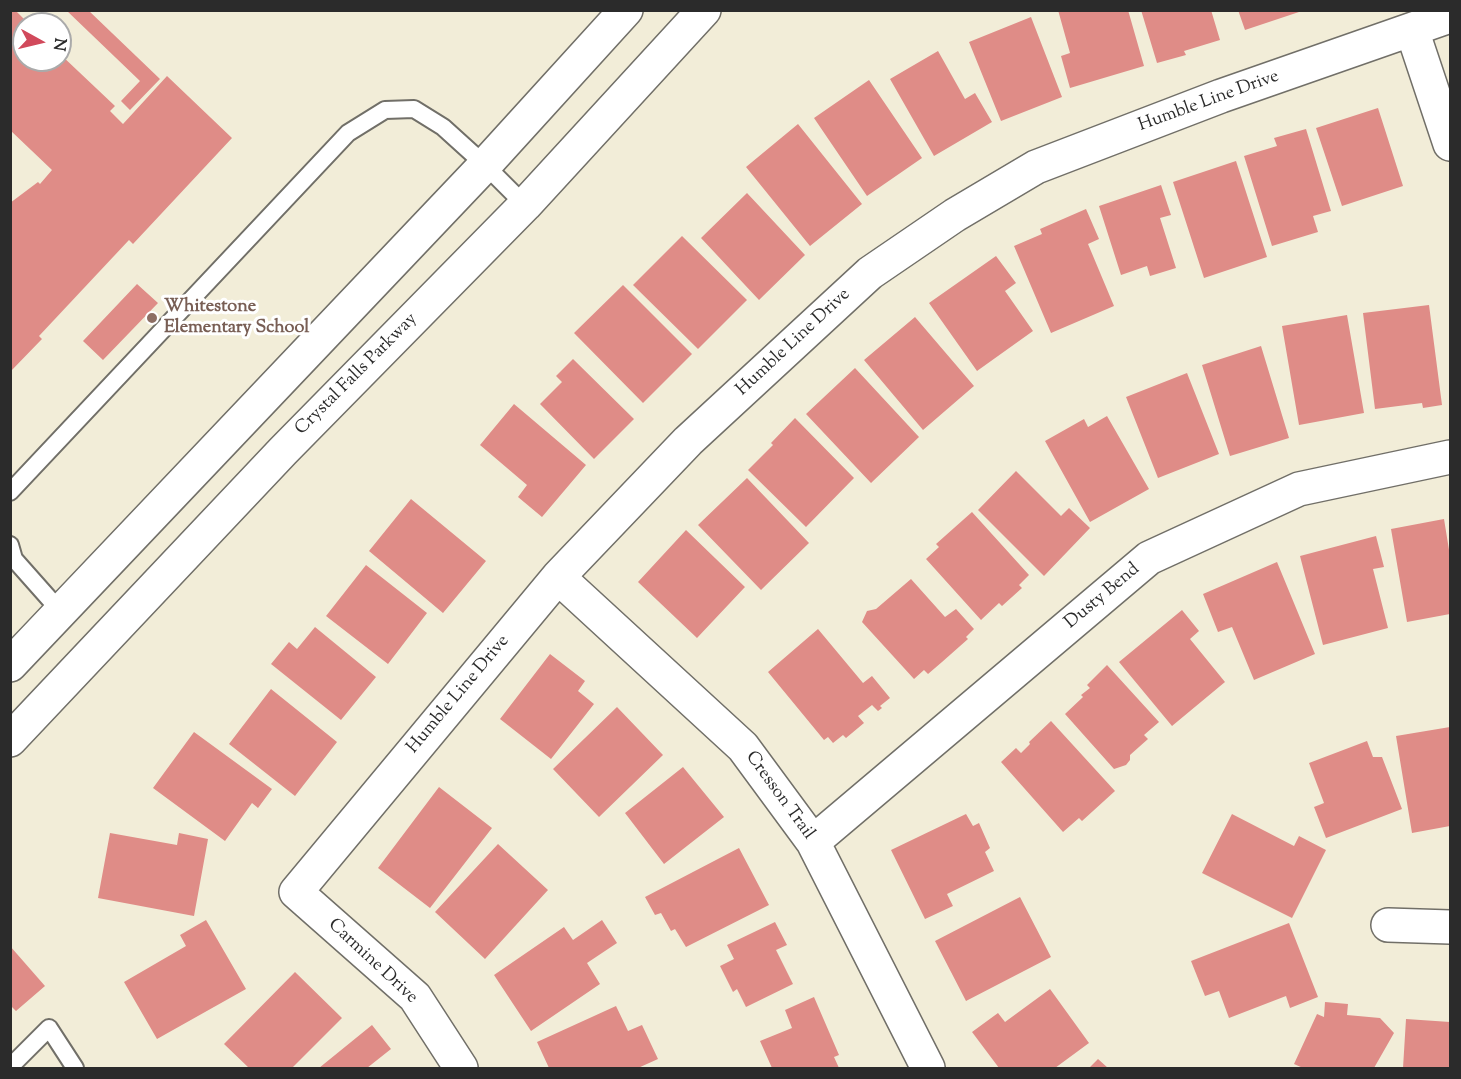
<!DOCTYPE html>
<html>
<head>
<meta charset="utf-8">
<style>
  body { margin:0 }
  #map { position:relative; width:1461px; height:1079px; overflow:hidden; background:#f2edd8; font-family:"Sorts Mill Goudy",serif }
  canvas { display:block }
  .frame { position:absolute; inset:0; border:12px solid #2b2b2b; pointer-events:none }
  .north { position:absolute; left:12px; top:12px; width:60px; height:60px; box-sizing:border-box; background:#fff; border:2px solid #aaa; border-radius:50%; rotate:98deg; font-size:16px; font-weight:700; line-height:24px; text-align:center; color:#2b2b2b }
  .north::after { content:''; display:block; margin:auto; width:21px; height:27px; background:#d1495b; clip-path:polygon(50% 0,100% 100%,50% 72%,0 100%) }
</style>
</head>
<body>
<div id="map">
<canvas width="1461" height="1079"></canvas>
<div class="frame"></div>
<div class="north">N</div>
</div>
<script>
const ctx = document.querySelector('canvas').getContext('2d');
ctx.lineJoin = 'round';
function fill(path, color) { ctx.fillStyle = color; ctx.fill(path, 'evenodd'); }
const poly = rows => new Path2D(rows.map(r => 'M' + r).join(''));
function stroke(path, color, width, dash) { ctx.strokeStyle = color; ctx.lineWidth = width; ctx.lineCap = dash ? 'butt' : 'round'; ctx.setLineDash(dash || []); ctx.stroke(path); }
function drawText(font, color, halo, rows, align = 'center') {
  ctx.font = font + ' "Sorts Mill Goudy",serif'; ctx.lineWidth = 6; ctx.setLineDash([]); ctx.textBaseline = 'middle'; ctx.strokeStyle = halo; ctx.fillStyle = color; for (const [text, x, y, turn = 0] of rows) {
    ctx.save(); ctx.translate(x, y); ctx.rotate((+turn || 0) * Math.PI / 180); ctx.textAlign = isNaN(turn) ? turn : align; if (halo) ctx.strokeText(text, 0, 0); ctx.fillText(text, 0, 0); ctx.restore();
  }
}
const building = poly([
  [10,10,15,10,29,24,24,24,24,60,60,60,60,54,115,106,110,111,123,124,167,76,232,138,133,244,129,240,39,336,42,339,10,372,10,203,38,182,40,184,52,170,10,130],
  [66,10,88,10,160,79,130,110,121,101,140,81],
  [1058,10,1128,10,1144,66,1070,88,1061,56,1070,53],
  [1141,10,1211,10,1220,40,1184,51,1186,55,1157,63],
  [1238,10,1302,10,1302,11,1245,30],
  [1031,17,1062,97,1001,121,969,42],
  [938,51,965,99,975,93,992,122,934,156,890,79],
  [869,80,922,158,867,196,814,118],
  [1378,108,1403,186,1342,206,1316,128],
  [798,124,862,204,810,246,746,167],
  [1306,129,1331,211,1313,216,1318,232,1272,246,1244,156,1277,146,1274,138],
  [1236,161,1267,257,1204,278,1173,182],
  [1161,185,1171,215,1160,218,1176,268,1150,276,1147,266,1121,275,1099,206],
  [747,193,805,255,759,300,701,238],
  [1086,209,1099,239,1088,244,1114,306,1051,333,1014,246,1042,234,1040,229],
  [682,236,747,300,698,349,633,285],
  [996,256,1016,283,1005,291,1033,331,977,371,929,303],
  [137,284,158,303,103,360,83,341],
  [623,285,692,354,643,403,574,333],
  [1429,305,1442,405,1423,408,1422,403,1375,409,1363,313],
  [1347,315,1364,413,1299,425,1282,326],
  [915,317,974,386,923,430,864,360],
  [1261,346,1289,438,1230,456,1202,365],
  [573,359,634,419,594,459,540,404,562,382,556,376],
  [855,368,919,437,871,483,806,414],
  [1187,373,1219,454,1158,478,1126,397],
  [514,404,586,465,542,517,518,497,527,485,480,445],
  [1107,416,1149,489,1090,522,1045,441,1084,419,1088,427],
  [795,418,854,478,806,527,748,470,773,445,771,443],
  [1016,471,1061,516,1069,508,1090,528,1044,576,978,510],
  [747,478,809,543,761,590,698,525],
  [411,499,486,561,443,613,369,551],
  [972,512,1029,575,1019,585,1022,588,1002,606,999,603,981,620,926,559,939,547,936,544],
  [1444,519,1450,556,1450,614,1407,622,1391,529],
  [686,530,745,587,697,638,638,582],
  [1376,536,1384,567,1373,569,1388,628,1323,645,1300,556],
  [1277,562,1315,654,1254,680,1232,627,1218,632,1203,594],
  [366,565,427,613,388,664,326,616],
  [911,579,945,617,956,609,974,629,966,637,968,639,942,662,928,674,924,670,914,679,862,622,867,611,876,609],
  [1182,610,1199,631,1190,639,1225,682,1172,726,1119,662],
  [315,627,376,677,341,720,271,664,289,642,297,649],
  [818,629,863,683,872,676,890,698,880,706,882,708,878,711,872,705,858,716,864,723,846,738,843,735,833,743,828,737,824,740,768,672],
  [550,654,585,681,578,691,594,704,551,759,500,719],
  [1107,665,1159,722,1144,735,1148,739,1130,755,1130,760,1126,765,1114,769,1065,714,1083,697,1081,695,1090,688,1087,685],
  [271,689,337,742,295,796,229,744],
  [617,707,663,755,599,817,553,769],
  [1051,721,1115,791,1082,821,1079,818,1063,832,1001,762,1016,748,1021,753,1030,744,1029,742],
  [1450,727,1450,826,1412,833,1396,736],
  [194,732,272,789,258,808,252,803,225,841,153,788],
  [1367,741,1373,757,1382,757,1402,809,1326,838,1314,807,1324,803,1309,763],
  [683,767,724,817,664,864,625,813],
  [439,787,492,828,430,908,378,868],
  [966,814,973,826,979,823,990,848,985,852,994,871,947,894,953,906,925,919,891,850],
  [1232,814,1294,846,1299,836,1326,850,1292,918,1202,873],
  [110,833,177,845,179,833,208,839,194,916,98,898],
  [498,844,548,890,485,959,435,912],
  [739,848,769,905,686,947,675,929,671,931,661,913,655,915,645,897],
  [1020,897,1051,957,966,1001,935,941],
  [206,920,246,989,157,1039,124,982,186,946,180,935],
  [602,920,617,943,587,963,600,984,531,1031,494,975,564,927,573,940],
  [775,922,787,945,776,950,793,984,746,1007,737,989,733,992,720,966,734,959,727,945],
  [1289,923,1318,997,1290,1008,1286,996,1229,1018,1219,991,1205,996,1191,961],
  [10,946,45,986,16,1011,10,1005],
  [295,972,342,1018,292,1068,249,1068,224,1044],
  [1050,989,1089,1043,1055,1068,999,1068,972,1032,998,1013,1005,1022],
  [814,997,839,1055,834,1057,839,1068,772,1068,760,1041,792,1028,785,1010],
  [1325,1002,1348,1004,1347,1015,1380,1018,1394,1033,1374,1068,1303,1068,1294,1064,1317,1014,1324,1017],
  [616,1006,628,1031,642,1025,658,1059,638,1068,549,1068,537,1042],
  [1406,1019,1450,1022,1450,1068,1403,1068],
  [372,1025,391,1049,367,1068,319,1068],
  [1098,1059,1108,1068,1089,1068]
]);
const lane = poly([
  [10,492,348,133,385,110,414,109,443,127,485,165,525,205],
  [10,545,14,559,61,612],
  [10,1067,49,1028,75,1068]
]);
const street = poly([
  [1412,30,1450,144],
  [558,577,743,747,813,842,928,1068],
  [813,842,1149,558,1299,489,1450,457],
  [1388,925,1450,927],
  [461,1068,415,997,296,892,558,577,688,441,870,273,955,215,1036,167,1221,96,1450,16]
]);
const secondary = poly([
  [10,665,485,165,626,10],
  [10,740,283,451,525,205,704,10]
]);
const markers = [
  [152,318,6,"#8d6e63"]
];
const streetNames = [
  ["Humble Line Drive",1209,102,-20],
  ["Humble Line Drive",794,343,-43],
  ["Crystal Falls Parkway",357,375,-45],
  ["Dusty Bend",1103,597,-40],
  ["Humble Line Drive",459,695,-50],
  ["Cresson Trail",779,796,54],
  ["Carmine Drive",372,962,43]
];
const educationNames = [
  ["Whitestone",164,308],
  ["Elementary School",164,329]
];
fill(building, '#df8c87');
stroke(lane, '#716f68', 20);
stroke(street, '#716f68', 36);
stroke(secondary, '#716f68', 36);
stroke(lane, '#fff', 16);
stroke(street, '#fff', 33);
stroke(secondary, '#fff', 33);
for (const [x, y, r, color] of markers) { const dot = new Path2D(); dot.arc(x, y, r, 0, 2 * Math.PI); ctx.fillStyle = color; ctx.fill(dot); stroke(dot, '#fff', 2); }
drawText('18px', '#2b2b2b', '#fff', streetNames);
drawText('bold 18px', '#785e54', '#fff', educationNames, 'left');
</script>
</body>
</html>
